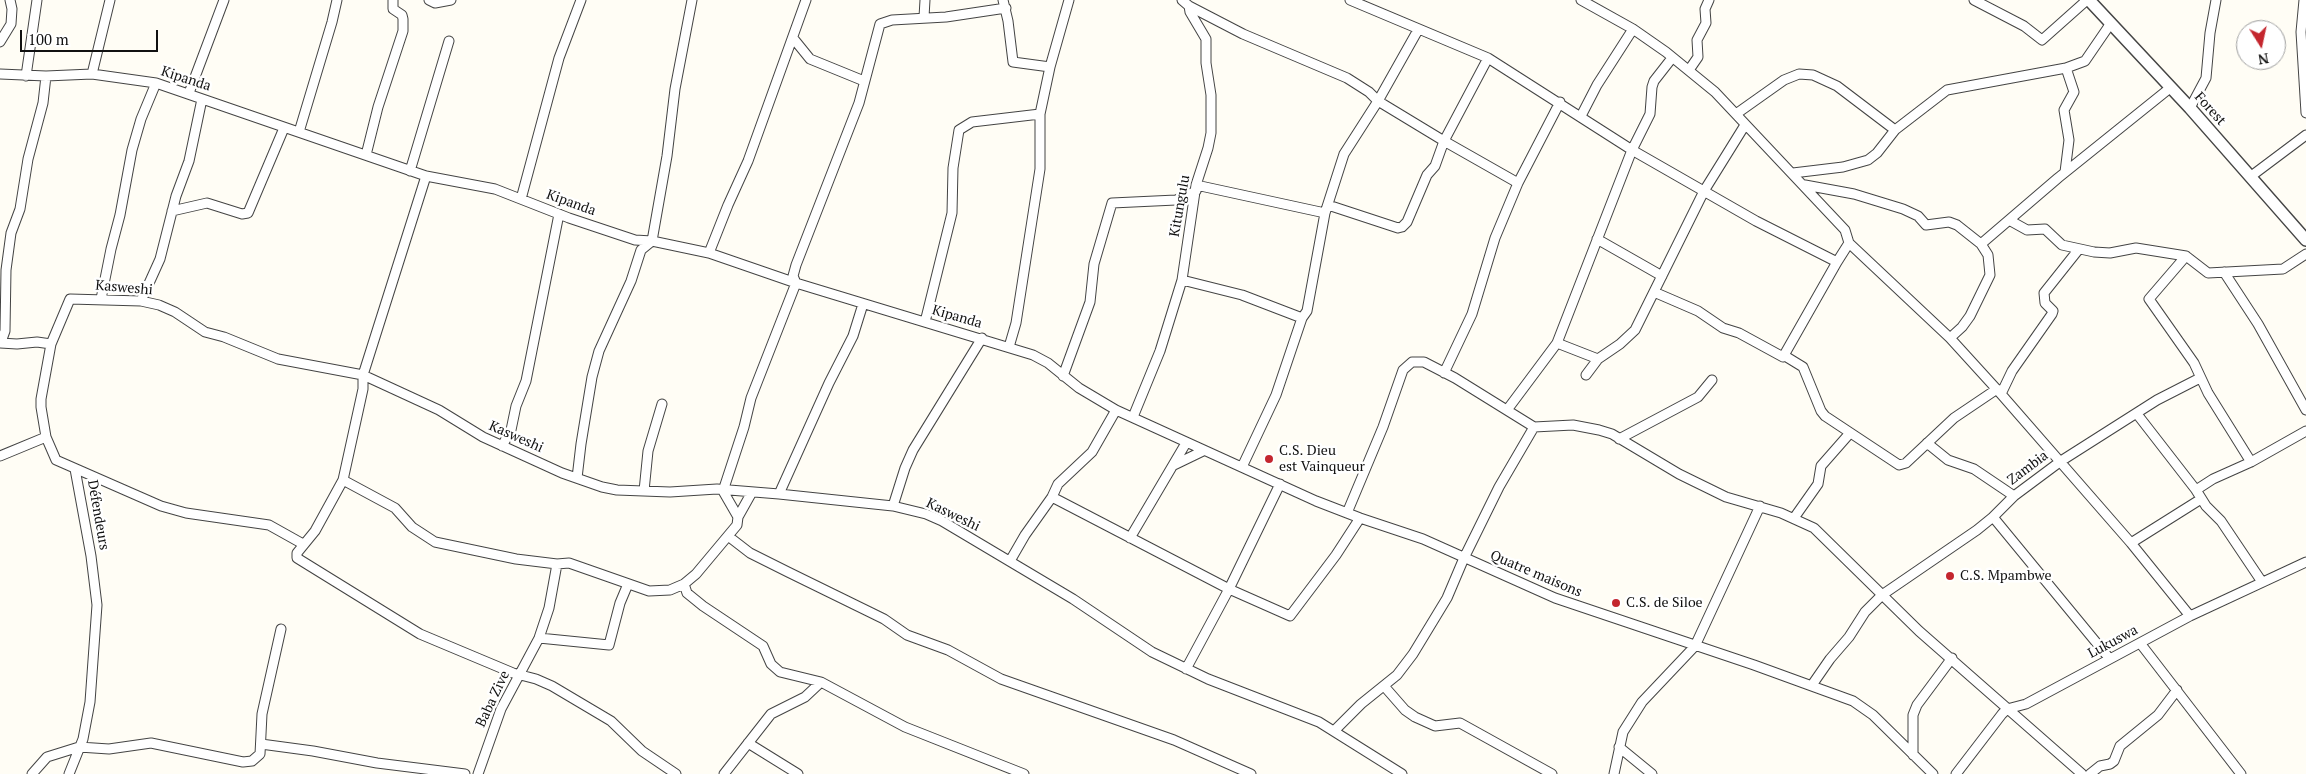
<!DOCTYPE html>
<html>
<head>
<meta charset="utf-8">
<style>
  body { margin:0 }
  #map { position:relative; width:2306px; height:774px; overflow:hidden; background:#fffdf5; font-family:"PT Serif",serif }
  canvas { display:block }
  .north { position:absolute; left:2236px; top:20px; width:50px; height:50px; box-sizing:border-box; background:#fff; border:1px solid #a0a0a0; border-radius:50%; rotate:170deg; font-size:14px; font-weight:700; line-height:20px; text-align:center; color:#111 }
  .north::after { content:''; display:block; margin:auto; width:18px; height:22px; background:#c4262e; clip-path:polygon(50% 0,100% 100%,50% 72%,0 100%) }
  .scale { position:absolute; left:20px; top:30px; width:138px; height:22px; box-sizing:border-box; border:2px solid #111; border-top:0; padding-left:6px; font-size:15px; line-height:18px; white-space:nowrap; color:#111; -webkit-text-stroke:4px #fff; paint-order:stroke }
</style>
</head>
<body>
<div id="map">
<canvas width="2306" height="774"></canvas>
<div class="north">N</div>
<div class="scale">100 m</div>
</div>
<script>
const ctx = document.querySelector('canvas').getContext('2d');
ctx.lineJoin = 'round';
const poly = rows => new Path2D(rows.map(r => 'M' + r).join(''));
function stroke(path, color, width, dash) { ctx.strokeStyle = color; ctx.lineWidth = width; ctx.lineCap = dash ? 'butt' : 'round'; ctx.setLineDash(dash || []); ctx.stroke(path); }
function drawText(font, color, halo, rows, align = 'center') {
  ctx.font = font + ' "PT Serif",serif'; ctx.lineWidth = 5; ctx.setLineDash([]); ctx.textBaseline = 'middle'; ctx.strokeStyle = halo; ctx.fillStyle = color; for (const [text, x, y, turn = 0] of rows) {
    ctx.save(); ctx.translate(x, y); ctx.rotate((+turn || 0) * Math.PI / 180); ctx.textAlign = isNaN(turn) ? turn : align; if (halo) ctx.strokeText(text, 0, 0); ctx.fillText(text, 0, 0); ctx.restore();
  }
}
const minor = poly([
  [429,0,435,3,451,0],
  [1003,0,1008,21,1013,62,1050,67],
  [1182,0,1189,6,1243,34,1347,78,1369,92,1378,101,1444,141,1518,183],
  [1350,0,1488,58,1632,150,1756,221,1837,262,1849,243],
  [1581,0,1633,29,1666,52,1715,92,1845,230,1849,243,1950,338,2001,394,2131,543,2190,616],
  [1974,0,2024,26,2042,40,2087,0],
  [2304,0,2301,32,2306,113],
  [924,17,925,0],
  [793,38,810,59,864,81],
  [0,42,11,24,12,9,10,0],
  [1689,70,1698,57,1697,40,1706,23,1705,9,1709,0],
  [0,74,46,76,92,74,156,83,426,176,495,189,569,218,635,240,652,241,709,253,796,283,1033,355,1048,363,1079,388,1116,410,1316,501,1360,518,1423,539,1555,598,1754,665,1853,701,1873,715,1933,774],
  [92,74,110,0],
  [26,76,37,0],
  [189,93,224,0],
  [2190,108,2206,78,2210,33,2216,0],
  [1736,114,1784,80,1799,74,1813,75,1837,86,1895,130],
  [1581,116,1597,85,1633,29],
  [299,132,332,22,337,0],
  [366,155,378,107,403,31,403,19,402,15,393,9,393,0],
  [410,171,449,41],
  [2065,172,2069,140,2064,110,2074,92,2066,68],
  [1793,173,1843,167,1868,160,1877,153,1895,130,1947,90,2066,68,2085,61,2111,23],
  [426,176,363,375,363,389,343,480,315,531,297,553,297,558,420,634,513,673,536,679,552,686,611,721,642,751,676,774],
  [2250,177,2306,135],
  [1196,185,1325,213],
  [1805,185,1854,194,1903,209,1918,216,1926,225,1949,222,1957,225,1981,244,2058,178,2170,88],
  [521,199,559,58,581,0],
  [1328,205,1398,228,1402,227,1407,222,1427,175,1435,166,1444,141,1488,58],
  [172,211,207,203,242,214,248,213,284,128],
  [2009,220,2027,230,2045,229,2062,245,2094,252,2110,253,2136,248,2186,256,2208,273,2283,269,2306,254],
  [1597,239,1662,276],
  [709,253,728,205,748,161,806,0],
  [2186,256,2149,299,2194,363,2208,393,2251,462],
  [2224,272,2258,324,2306,410],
  [1182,280,1242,295,1302,318],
  [1654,292,1698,311,1723,328,1739,333,1783,357,1837,262],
  [101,299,111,249,120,215,132,150,141,119,156,83],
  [141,301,160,259,176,196,189,161,202,99],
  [925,322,952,213,953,168,959,130,972,122,1040,114],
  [1950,338,1962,327,1970,316,1990,275,1988,255,1981,244],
  [1,342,5,331,6,270,11,233,20,209,28,159,43,103,46,76],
  [0,343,17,344,37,342,51,344],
  [1557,343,1598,359],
  [1009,347,1016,323,1040,169,1040,114,1050,67,1069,0],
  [1785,356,1803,367,1821,411,1825,416,1899,465,1906,463,1954,418,1997,389],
  [1444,373,1472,314,1495,238,1518,183,1560,102],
  [1586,375,1598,359,1620,344,1635,330,1704,191,1745,125],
  [1063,376,1090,302,1094,264,1112,203,1176,200,1196,191],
  [2001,394,2012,371,2052,314,2053,311,2045,303,2044,293,2079,249],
  [1507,410,1557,343,1632,150,1650,114,1652,87,1654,81,1672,58],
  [2137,414,2196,490],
  [1133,417,1160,351,1182,280,1196,185,1208,148,1211,133,1211,95,1206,63,1206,39,1190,12,1189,6],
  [1619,439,1698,397,1712,380],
  [1927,443,1948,460,1974,469,2014,496],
  [502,446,511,430,516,406,526,381,559,214],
  [0,456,46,437],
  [1174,465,1203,451],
  [1242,467,1276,395,1302,318,1307,311,1325,213,1344,154,1378,101,1418,30],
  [577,478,581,444,592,377,599,351,631,281,641,250,652,241,667,156,675,89,692,0],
  [343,480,395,508,412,527,435,542,516,559,557,564,569,563,649,591,670,590,684,584,696,574,737,525,738,517,723,491,744,427,751,398,796,283,793,276,796,265,859,103,880,24,892,20,946,17,1006,8],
  [644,491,648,451,662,404],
  [779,494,829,383,853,336,863,304],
  [1052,497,1229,589,1290,616,1336,555,1360,518],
  [893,506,905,468,913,450,982,338],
  [1347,513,1383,427,1403,370,1412,362,1424,362,1455,378,1534,427,1573,425,1599,430,1612,434,1679,474,1726,497,1781,513,1814,528,1919,631,2082,774],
  [738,517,752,492],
  [1993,517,2109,658],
  [1794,518,1818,484,1821,466,1850,433],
  [728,536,750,553,788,572,884,619,907,635,948,650,1001,679,1174,740,1251,774],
  [1130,538,1186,443],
  [2131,543,2201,499],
  [303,544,269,525,186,513,161,506,56,460,46,437,41,407,41,399,51,344,70,299,141,301,159,305,175,312,205,332,224,337,278,359,363,375,439,410,483,437,562,473,602,487,617,490,670,492,717,489,779,494,893,506,926,514,942,521,1073,599,1152,652,1208,679,1319,722,1402,774],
  [1010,561,1025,535,1052,497,1058,484,1092,452,1116,410],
  [2262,582,2221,521,2206,506,2196,490,2213,479,2251,462,2306,431],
  [684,584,687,593,703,606,763,646,771,664,780,672,821,682,905,727,1024,774],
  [539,638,609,645,620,603,628,584],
  [2140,643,2241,774],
  [1186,669,1229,589,1280,484],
  [1812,685,1830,659,1849,637,1865,612,1882,595,1977,530,1993,517,2014,496,2061,461,2157,400,2200,378],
  [1384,686,1405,710,1415,717,1435,726,1460,723,1552,774],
  [1335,730,1361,704,1397,675,1413,654,1447,598,1464,558,1499,487,1534,427],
  [748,743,798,774],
  [261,744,313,751,377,763,465,774],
  [1619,747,1652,774],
  [1913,755,1913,715,1917,705,1952,658],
  [32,774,47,757,79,747,109,749,151,743,243,762,252,761,260,754,262,714,281,629],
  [69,774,83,739,90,702,97,605,91,556,75,469],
  [478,774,501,709,539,638,549,608,557,564],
  [724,774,771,714,805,697,821,682],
  [1614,774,1623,732,1642,702,1695,646,1760,506],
  [1956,774,2002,714,2007,709,2026,704,2190,616,2306,562],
  [2090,774,2100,766,2110,764,2114,761,2120,746,2158,715,2177,690]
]);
const tertiary = poly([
  [2089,0,2190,108,2306,240]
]);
const markers = [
  [1269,459,5,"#c4262e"],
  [1950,576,5,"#c4262e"],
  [1616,603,5,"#c4262e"]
];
const streetNames = [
  ["Kipanda",186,79,18],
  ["Forest",2210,109,48],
  ["Kipanda",571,203,20],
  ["Kitungulu",1180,206,-80],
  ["Kasweshi",124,288,5],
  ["Kipanda",957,317,16],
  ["Kasweshi",516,437,24],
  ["Zambia",2028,468,-37],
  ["Défendeurs",98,515,80],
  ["Kasweshi",953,515,26],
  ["Quatre maisons",1536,574,23],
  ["Lukuswa",2113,642,-28],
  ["Baba Zive",493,699,-65]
];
const poiNames = [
  ["C.S. Dieu",1279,451],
  ["est Vainqueur",1279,467],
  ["C.S. Mpambwe",1960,576],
  ["C.S. de Siloe",1626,603]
];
stroke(minor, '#444', 11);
stroke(tertiary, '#444', 14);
stroke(minor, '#fff', 9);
stroke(tertiary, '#fff', 11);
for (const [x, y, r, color] of markers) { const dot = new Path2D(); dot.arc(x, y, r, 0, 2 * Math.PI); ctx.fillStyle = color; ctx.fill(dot); stroke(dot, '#fff', 2); }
drawText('14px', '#111', '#fff', streetNames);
drawText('14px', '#111', '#fff', poiNames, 'left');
</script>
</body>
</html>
